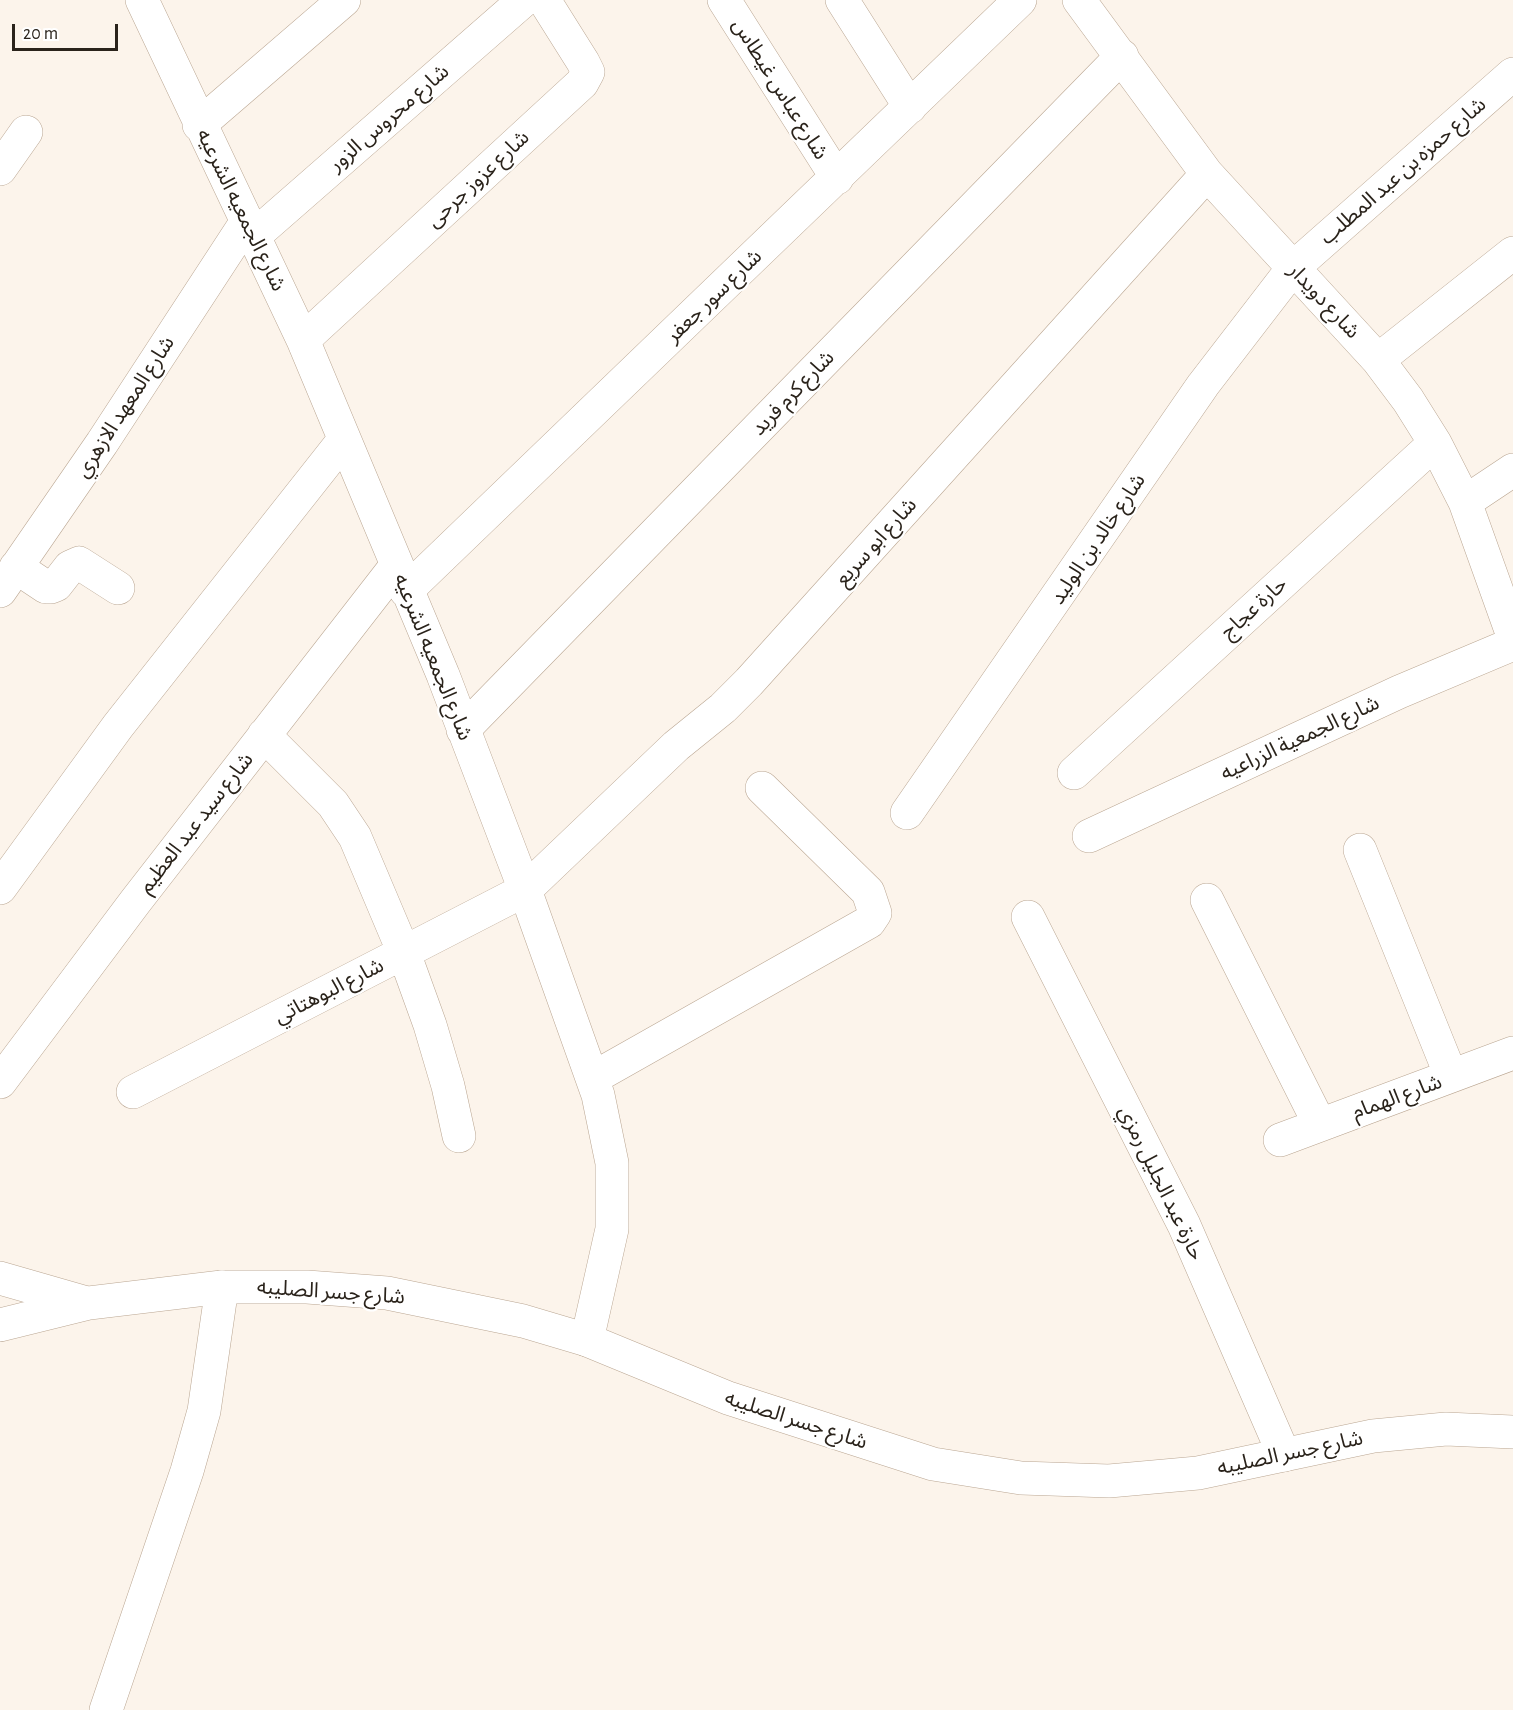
<!DOCTYPE html>
<html>
<head>
<meta charset="utf-8">
<style>
  body { margin:0 }
  #map { position:relative; width:1513px; height:1710px; overflow:hidden; background:#fcf4eb; font-family:"Alegreya Sans",sans-serif }
  canvas { display:block }
  .scale { position:absolute; left:12px; top:24px; width:106px; height:27px; box-sizing:border-box; border:3px solid #2a231b; border-top:0; padding-left:8px; font-size:18px; line-height:21px; white-space:nowrap; color:#2a231b; -webkit-text-stroke:4px #fff; paint-order:stroke }
</style>
</head>
<body>
<div id="map">
<canvas width="1513" height="1710"></canvas>
<div class="scale">20 m</div>
</div>
<script>
const ctx = document.querySelector('canvas').getContext('2d');
ctx.lineJoin = 'round';
const poly = rows => new Path2D(rows.map(r => 'M' + r).join(''));
function stroke(path, color, width, dash) { ctx.strokeStyle = color; ctx.lineWidth = width; ctx.lineCap = dash ? 'butt' : 'round'; ctx.setLineDash(dash || []); ctx.stroke(path); }
function drawText(font, color, halo, rows, align = 'center') {
  ctx.font = font + ' "Alegreya Sans","Noto Sans Arabic",sans-serif'; ctx.lineWidth = 4.5; ctx.setLineDash([]); ctx.textBaseline = 'middle'; ctx.strokeStyle = halo; ctx.fillStyle = color; for (const [text, x, y, turn = 0] of rows) {
    ctx.save(); ctx.translate(x, y); ctx.rotate((+turn || 0) * Math.PI / 180); ctx.textAlign = isNaN(turn) ? turn : align; if (halo) ctx.strokeText(text, 0, 0); ctx.fillText(text, 0, 0); ctx.restore();
  }
}
const street = poly([
  [142,0,303,340,443,675,525,890,598,1095,612,1163,612,1229,587,1340],
  [724,0,837,178],
  [842,0,910,107],
  [1079,0,1207,174,1378,360,1408,400,1435,443,1465,502,1513,636],
  [199,125,344,0],
  [0,169,26,132],
  [254,236,524,0],
  [303,340,582,83,588,72,583,62,544,0],
  [1378,360,1513,253],
  [1465,502,1513,470],
  [16,567,46,587,51,587,56,585,70,567,79,563,118,588],
  [0,591,102,443,247,221],
  [406,591,1020,0],
  [463,730,1122,56],
  [264,735,333,804,355,837,404,953,430,1025,448,1086,459,1136],
  [1074,773,1435,443],
  [907,813,1203,385,1293,268,1513,74],
  [1089,836,1399,692,1513,644],
  [1360,850,1451,1076],
  [0,888,118,726,343,441],
  [1207,900,1320,1125],
  [1028,917,1184,1225,1284,1455],
  [593,1078,869,922,875,913,868,892,762,788],
  [0,1082,135,902,396,566],
  [133,1092,525,890,676,746,723,708,749,682,1207,174],
  [1280,1140,1513,1053],
  [106,1710,187,1471,204,1411,222,1287]
]);
const secondary = poly([
  [0,1278,87,1303],
  [0,1325,89,1303,222,1287,307,1287,387,1293,523,1321,587,1340,728,1398,933,1464,1021,1478,1109,1481,1198,1473,1373,1436,1446,1429,1513,1432]
]);
const streetNames = [
  ["شارع عباس غيطاس",780,89,58],
  ["شارع محروس الزور",389,118,-41],
  ["شارع حمزه بن عبد المطلب",1403,171,-41],
  ["شارع عزوز جرحى",478,179,-43],
  ["شارع الجمعيه الشرعيه",241,210,64],
  ["شارع سور جعفر",714,296,-44],
  ["شارع دويدار",1324,301,47],
  ["شارع كرم فريد",793,393,-46],
  ["شارع المعهد الازهري",125,407,-57],
  ["شارع خالد بن الوليد",1098,539,-56],
  ["شارع ابو سريع",876,542,-48],
  ["حارة عجاج",1254,608,-42],
  ["شارع الجمعيه الشرعيه",433,657,68],
  ["شارع الجمعية الزراعيه",1300,738,-25],
  ["شارع سيد عبد العظيم",196,823,-52],
  ["شارع البوهتاتي",329,991,-27],
  ["شارع الهمام",1397,1097,-20],
  ["حارة عبد الجليل رمزي",1161,1183,64],
  ["شارع جسر الصليبه",331,1292,4],
  ["شارع جسر الصليبه",796,1420,18],
  ["شارع جسر الصليبه",1290,1453,-12]
];
stroke(street, '#baa692', 34);
stroke(secondary, '#baa692', 34);
stroke(street, '#fff', 33);
stroke(secondary, '#fff', 33);
drawText('21px', '#2a231b', '#fff', streetNames);
</script>
</body>
</html>
